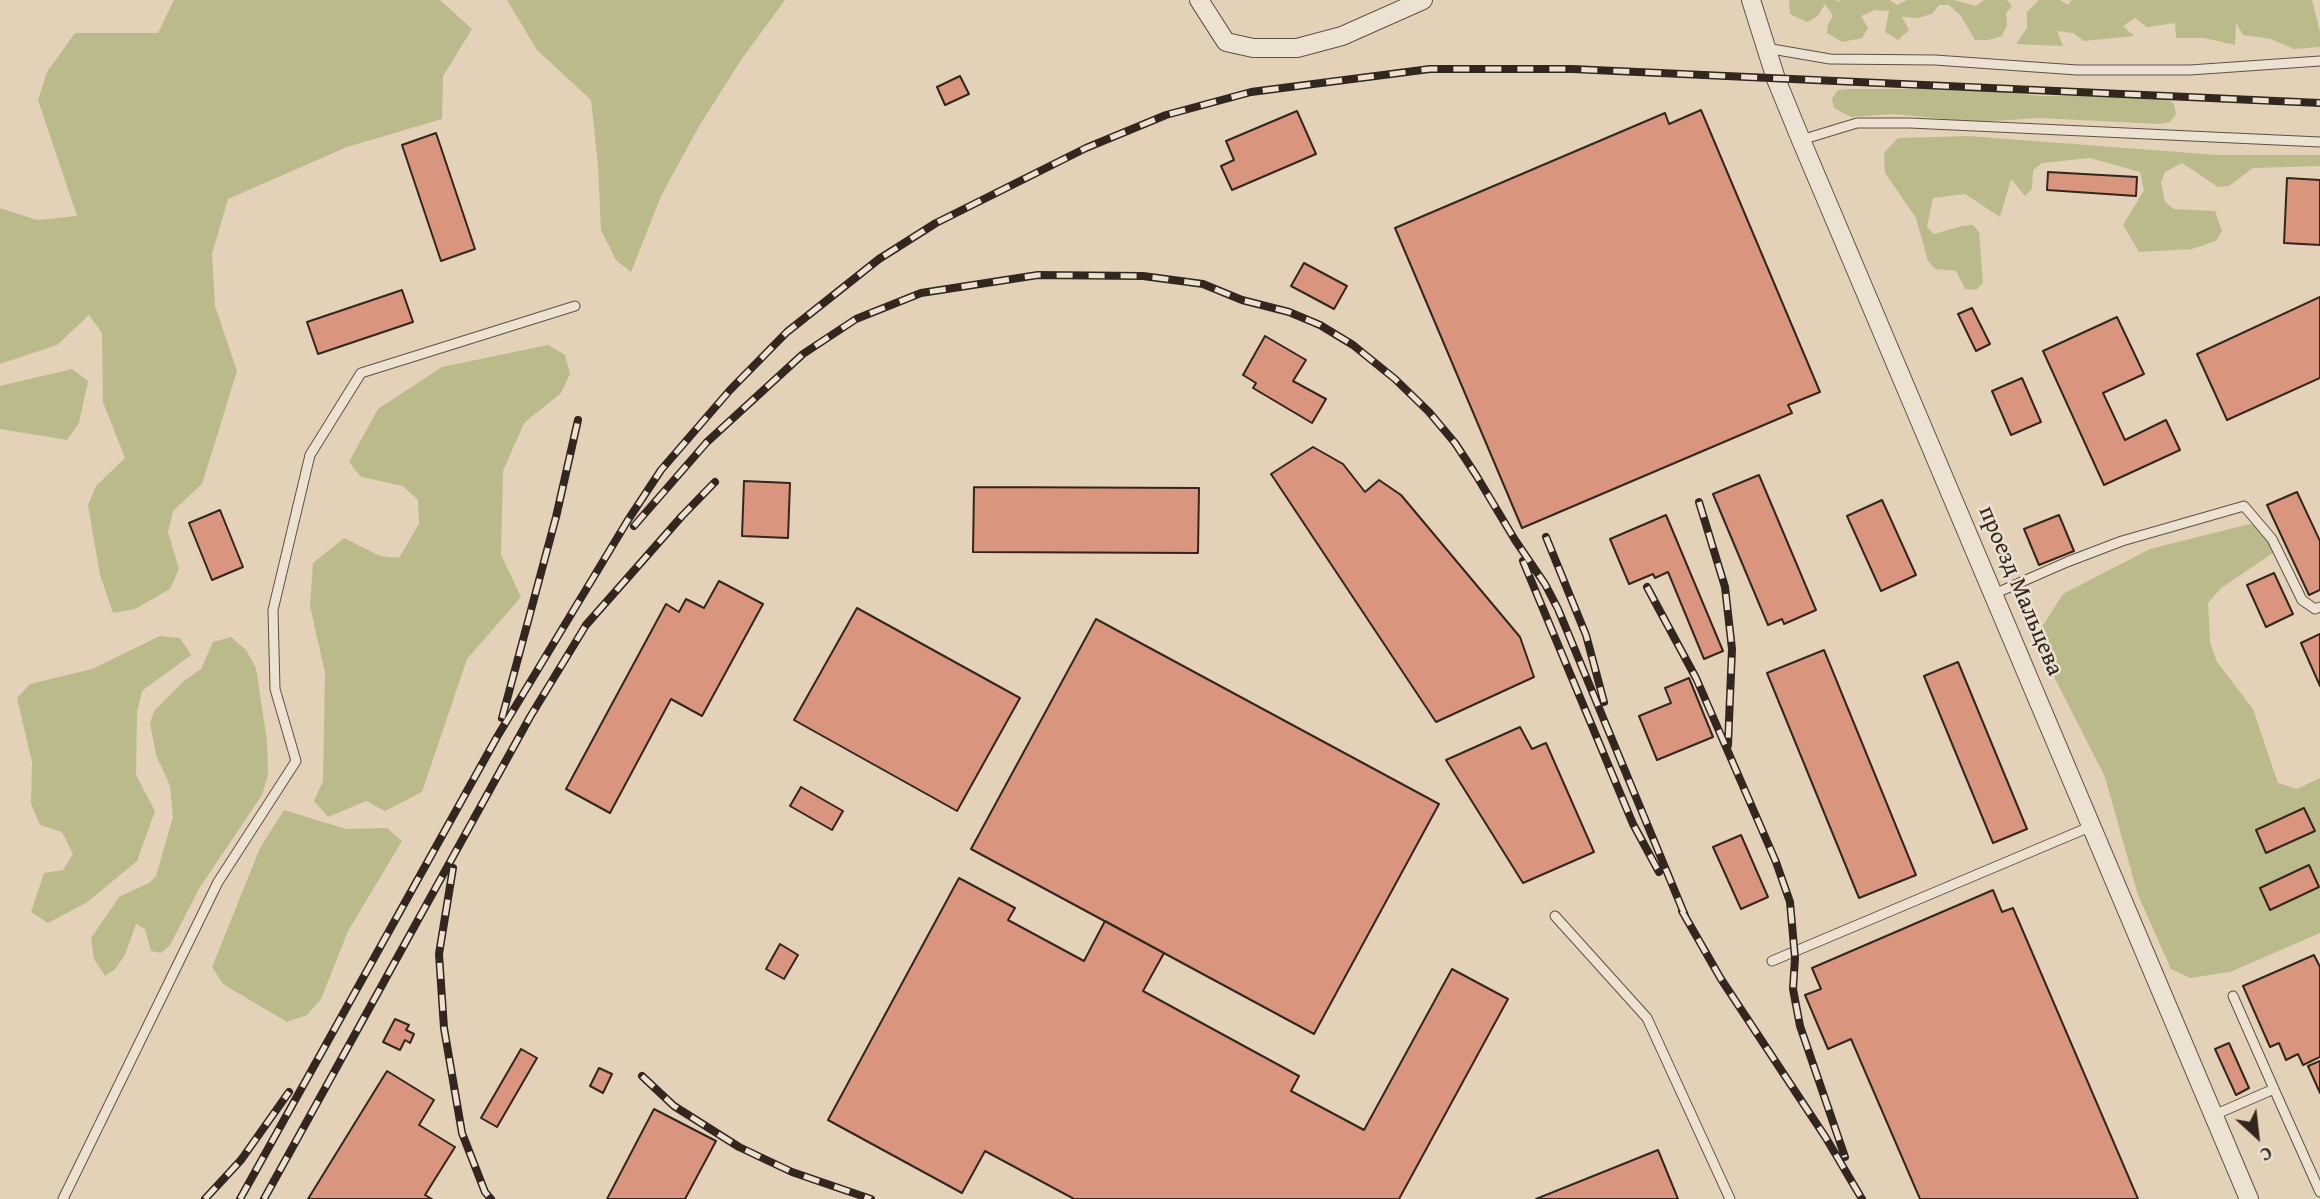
<!DOCTYPE html>
<html>
<head>
<meta charset="utf-8">
<style>
  body { margin:0 }
  #map { position:relative; width:2320px; height:1199px; overflow:hidden; background:#e4d2b8; font-family:"Gentium Book Plus",serif }
  canvas { display:block }
  .north { position:absolute; left:2222px; top:1101px; width:70px; height:70px; -webkit-text-stroke:5px #ede2d1; paint-order:stroke; rotate:153deg; font-size:19px; font-weight:700; line-height:28px; text-align:center; color:#32261e }
  .north::after { content:''; display:block; margin:auto; width:24px; height:32px; background:#32261e; clip-path:polygon(50% 0,100% 100%,50% 72%,0 100%) }
</style>
</head>
<body>
<div id="map">
<canvas width="2320" height="1199"></canvas>
<div class="north">С</div>
</div>
<script>
const ctx = document.querySelector('canvas').getContext('2d');
ctx.lineJoin = 'round';
function fill(path, color) { ctx.fillStyle = color; ctx.fill(path, 'evenodd'); }
const poly = rows => new Path2D(rows.map(r => 'M' + r).join(''));
function stroke(path, color, width, dash) { ctx.strokeStyle = color; ctx.lineWidth = width; ctx.lineCap = dash ? 'butt' : 'round'; ctx.setLineDash(dash || []); ctx.stroke(path); }
function drawText(font, color, halo, rows, align = 'center') {
  ctx.font = font + ' "Gentium Book Plus",serif'; ctx.lineWidth = 5; ctx.setLineDash([]); ctx.textBaseline = 'middle'; ctx.strokeStyle = halo; ctx.fillStyle = color; for (const [text, x, y, turn = 0] of rows) {
    ctx.save(); ctx.translate(x, y); ctx.rotate((+turn || 0) * Math.PI / 180); ctx.textAlign = isNaN(turn) ? turn : align; if (halo) ctx.strokeText(text, 0, 0); ctx.fillText(text, 0, 0); ctx.restore();
  }
}
const green = poly([
  [174,0,440,0,472,29,443,76,442,119,347,147,228,199,212,254,215,306,237,371,202,484,173,511,168,532,179,569,170,589,135,609,113,613,100,575,88,505,96,486,125,458,103,402,102,333,89,315,57,345,0,364,0,208,37,220,77,216,38,100,47,72,75,33,158,33],
  [507,0,785,0,741,60,698,128,661,196,631,272,616,260,601,230,598,165,591,100,537,50],
  [1789,0,1837,0,1837,2,1840,0,1890,0,1897,5,1907,0,1954,0,1976,6,1984,0,2007,0,2012,6,2006,13,2007,25,2002,36,1988,40,1975,40,1961,16,1949,5,1939,5,1932,14,1917,18,1902,17,1909,30,1898,40,1885,32,1889,11,1875,10,1861,16,1868,28,1862,38,1842,42,1827,33,1828,24,1833,16,1825,4,1818,16,1807,22,1790,14],
  [2039,0,2060,0,2068,5,2072,0,2312,0,2320,32,2320,47,2294,49,2271,39,2243,35,2236,23,2235,45,2204,38,2176,38,2175,23,2147,27,2135,18,2123,26,2134,36,2084,41,2073,33,2057,31,2063,46,2016,44,2027,28,2027,12],
  [1848,89,1971,89,2042,96,2133,96,2165,98,2174,104,2176,114,2170,122,2160,124,2040,118,1978,122,1892,114,1851,117,1834,108,1832,98,1838,90],
  [1968,136,2218,155,2320,155,2320,166,2253,168,2229,186,2218,187,2182,163,2165,172,2161,182,2165,202,2174,209,2215,211,2222,231,2216,241,2192,249,2139,252,2123,225,2144,190,2140,172,2090,158,2042,163,2033,170,2032,189,2025,196,2011,179,2000,217,1965,194,1933,198,1927,227,1934,234,1962,226,1973,225,1979,232,1983,283,1976,290,1965,289,1956,271,1935,269,1928,261,1916,218,1885,173,1884,153,1898,138],
  [548,345,565,355,570,374,561,393,524,423,503,471,501,555,521,597,467,659,422,792,385,811,366,801,328,817,314,801,323,781,325,673,310,606,313,563,344,538,380,556,399,558,419,524,418,500,403,486,361,477,349,462,378,409,442,367],
  [72,369,88,381,79,423,67,440,0,429,0,386],
  [2250,524,2269,533,2273,553,2221,588,2208,603,2210,642,2217,662,2253,709,2278,783,2297,789,2320,778,2320,933,2230,972,2190,978,2171,969,2138,895,2105,777,2049,667,2042,627,2063,594,2150,549],
  [160,636,180,638,191,655,142,691,137,712,136,775,155,811,137,861,86,903,48,923,31,912,44,873,63,870,73,854,62,832,40,825,31,804,32,762,17,698,30,684,92,669],
  [231,637,246,650,256,668,267,741,268,775,262,795,200,887,170,945,161,953,151,951,145,929,136,924,125,955,115,969,105,976,94,959,91,938,119,897,149,883,156,876,173,817,170,786,156,755,150,723,154,711,184,681,201,669,213,642],
  [284,810,346,829,387,828,402,841,348,931,321,999,307,1015,287,1022,223,984,212,967,260,848]
]);
const building = poly([
  [960,76,969,94,945,105,937,87,960,76],
  [1701,110,1820,392,1788,405,1792,413,1522,528,1395,228,1665,113,1669,124,1701,110],
  [1297,111,1316,154,1232,190,1221,166,1234,160,1226,141,1297,111],
  [436,133,475,249,441,261,402,145,436,133],
  [2048,172,2137,177,2136,196,2047,190,2048,172],
  [2287,178,2320,180,2320,245,2284,243,2287,178],
  [1304,263,1347,286,1334,309,1291,286,1304,263],
  [402,290,413,322,318,354,307,322,402,290],
  [2320,297,2320,378,2227,420,2197,354,2320,297],
  [1972,308,1990,344,1976,351,1958,314,1972,308],
  [2117,317,2144,374,2103,393,2125,440,2166,420,2180,450,2104,485,2043,351,2117,317],
  [1265,336,1306,360,1293,381,1326,399,1312,423,1253,388,1256,383,1243,375,1265,336],
  [2022,378,2041,422,2011,435,1992,391,2022,378],
  [1313,447,1343,464,1365,492,1379,480,1401,495,1520,637,1534,677,1436,722,1271,474,1313,447],
  [1759,475,1816,610,1784,624,1782,619,1768,625,1713,494,1759,475],
  [744,481,790,483,788,538,742,536,744,481],
  [974,487,1199,488,1198,553,973,552,974,487],
  [2297,492,2320,541,2320,590,2309,595,2267,505,2297,492],
  [1882,500,1916,575,1881,591,1847,516,1882,500],
  [220,510,243,567,212,580,189,523,220,510],
  [1666,515,1723,651,1704,659,1668,572,1655,578,1653,574,1629,584,1610,539,1666,515],
  [2059,515,2074,551,2039,565,2024,529,2059,515],
  [2274,573,2293,614,2266,627,2247,585,2274,573],
  [719,581,763,604,702,716,671,699,610,813,566,789,666,604,679,612,686,599,704,608,719,581],
  [857,608,1020,698,957,811,794,720,857,608],
  [1096,619,1439,804,1314,1034,971,849,1096,619],
  [2320,634,2320,686,2301,643,2320,634],
  [1824,650,1916,875,1859,898,1767,673,1824,650],
  [1958,662,2027,829,1993,843,1924,676,1958,662],
  [1689,678,1713,737,1657,760,1639,716,1671,703,1665,688,1689,678],
  [1520,727,1532,749,1546,743,1594,852,1523,883,1446,760,1520,727],
  [801,787,843,811,832,830,790,806,801,787],
  [2304,808,2315,831,2266,853,2256,830,2304,808],
  [1741,835,1768,897,1741,909,1713,847,1741,835],
  [2309,865,2319,887,2270,910,2260,888,2309,865],
  [959,878,1015,908,1008,920,1084,961,1105,921,1164,953,1143,991,1299,1076,1291,1091,1364,1130,1452,969,1508,999,1399,1199,1074,1199,985,1151,962,1193,828,1120,959,878],
  [1993,890,2002,912,2013,908,2138,1199,1920,1199,1851,1039,1828,1049,1805,995,1821,989,1812,968,1993,890],
  [780,944,798,955,784,979,766,969,780,944],
  [2314,955,2320,967,2320,1057,2303,1065,2298,1054,2286,1060,2279,1043,2270,1047,2243,986,2314,955],
  [395,1019,409,1025,406,1030,414,1034,410,1043,405,1040,400,1050,383,1042,395,1019],
  [2229,1043,2249,1088,2236,1095,2215,1049,2229,1043],
  [521,1049,537,1058,497,1127,481,1118,521,1049],
  [2320,1061,2320,1093,2308,1066,2320,1061],
  [599,1068,612,1074,603,1093,590,1086,599,1068],
  [387,1071,434,1100,419,1125,455,1147,425,1195,432,1199,308,1199,387,1071],
  [654,1109,716,1141,685,1199,607,1199,654,1109],
  [1658,1150,1678,1199,1536,1199,1658,1150]
]);
const service = poly([
  [1766,48,1830,59,1935,60,2077,70,2190,70,2320,61],
  [1801,140,1857,123,1910,123,2320,142],
  [1994,594,2067,562,2122,541,2244,506,2272,539,2302,600,2315,609,2320,607],
  [1555,916,1647,1018,1730,1199],
  [1772,961,2092,826],
  [2274,1089,2320,1192],
  [2214,1115,2274,1089,2233,996],
  [63,1199,218,882,296,761,275,689,273,610,310,455,361,373,575,306]
]);
const minor = poly([
  [1199,0,1226,42,1253,48,1297,48,1342,36,1423,0],
  [1751,0,1776,79,1801,140,2249,1199]
]);
const rail = poly([
  [1699,502,1725,587,1732,649,1728,745],
  [634,526,707,442,803,354,856,319,921,293,1038,275,1143,276,1203,284,1242,300,1289,312,1320,325,1353,345,1395,379,1429,412,1455,443,1476,475,1515,540,1545,584,1558,609,1686,918],
  [1546,537,1586,635,1604,702],
  [1523,561,1633,824,1659,872],
  [1647,587,1696,678,1776,862,1790,902,1795,958,1793,989,1800,1026,1845,1157],
  [502,718,556,517,578,420],
  [453,868,439,954,444,1028,462,1133,485,1192,491,1199],
  [1682,911,1721,979,1826,1138,1862,1199],
  [642,1076,674,1106,739,1147,792,1172,871,1199],
  [205,1199,241,1160,289,1092],
  [240,1199,497,737,628,520,661,470,730,390,787,332,879,259,936,223,1086,148,1166,115,1251,92,1430,69,1572,69,2320,103],
  [264,1199,530,717,586,625,682,516,715,482]
]);
const streetNames = [
  ["проезд Мальцева",2020,591,67]
];
fill(green, '#baba8b');
fill(building, '#d9957d');
stroke(building, '#32261e', 2);
stroke(service, '#5e5144', 11);
stroke(minor, '#5e5144', 20);
stroke(service, '#ede2d1', 9);
stroke(minor, '#ede2d1', 18);
stroke(rail, '#32261e', 8);
stroke(rail, '#ede2d1', 5, [16]);
drawText('24px', '#32261e', '#ede2d1', streetNames);
</script>
</body>
</html>
